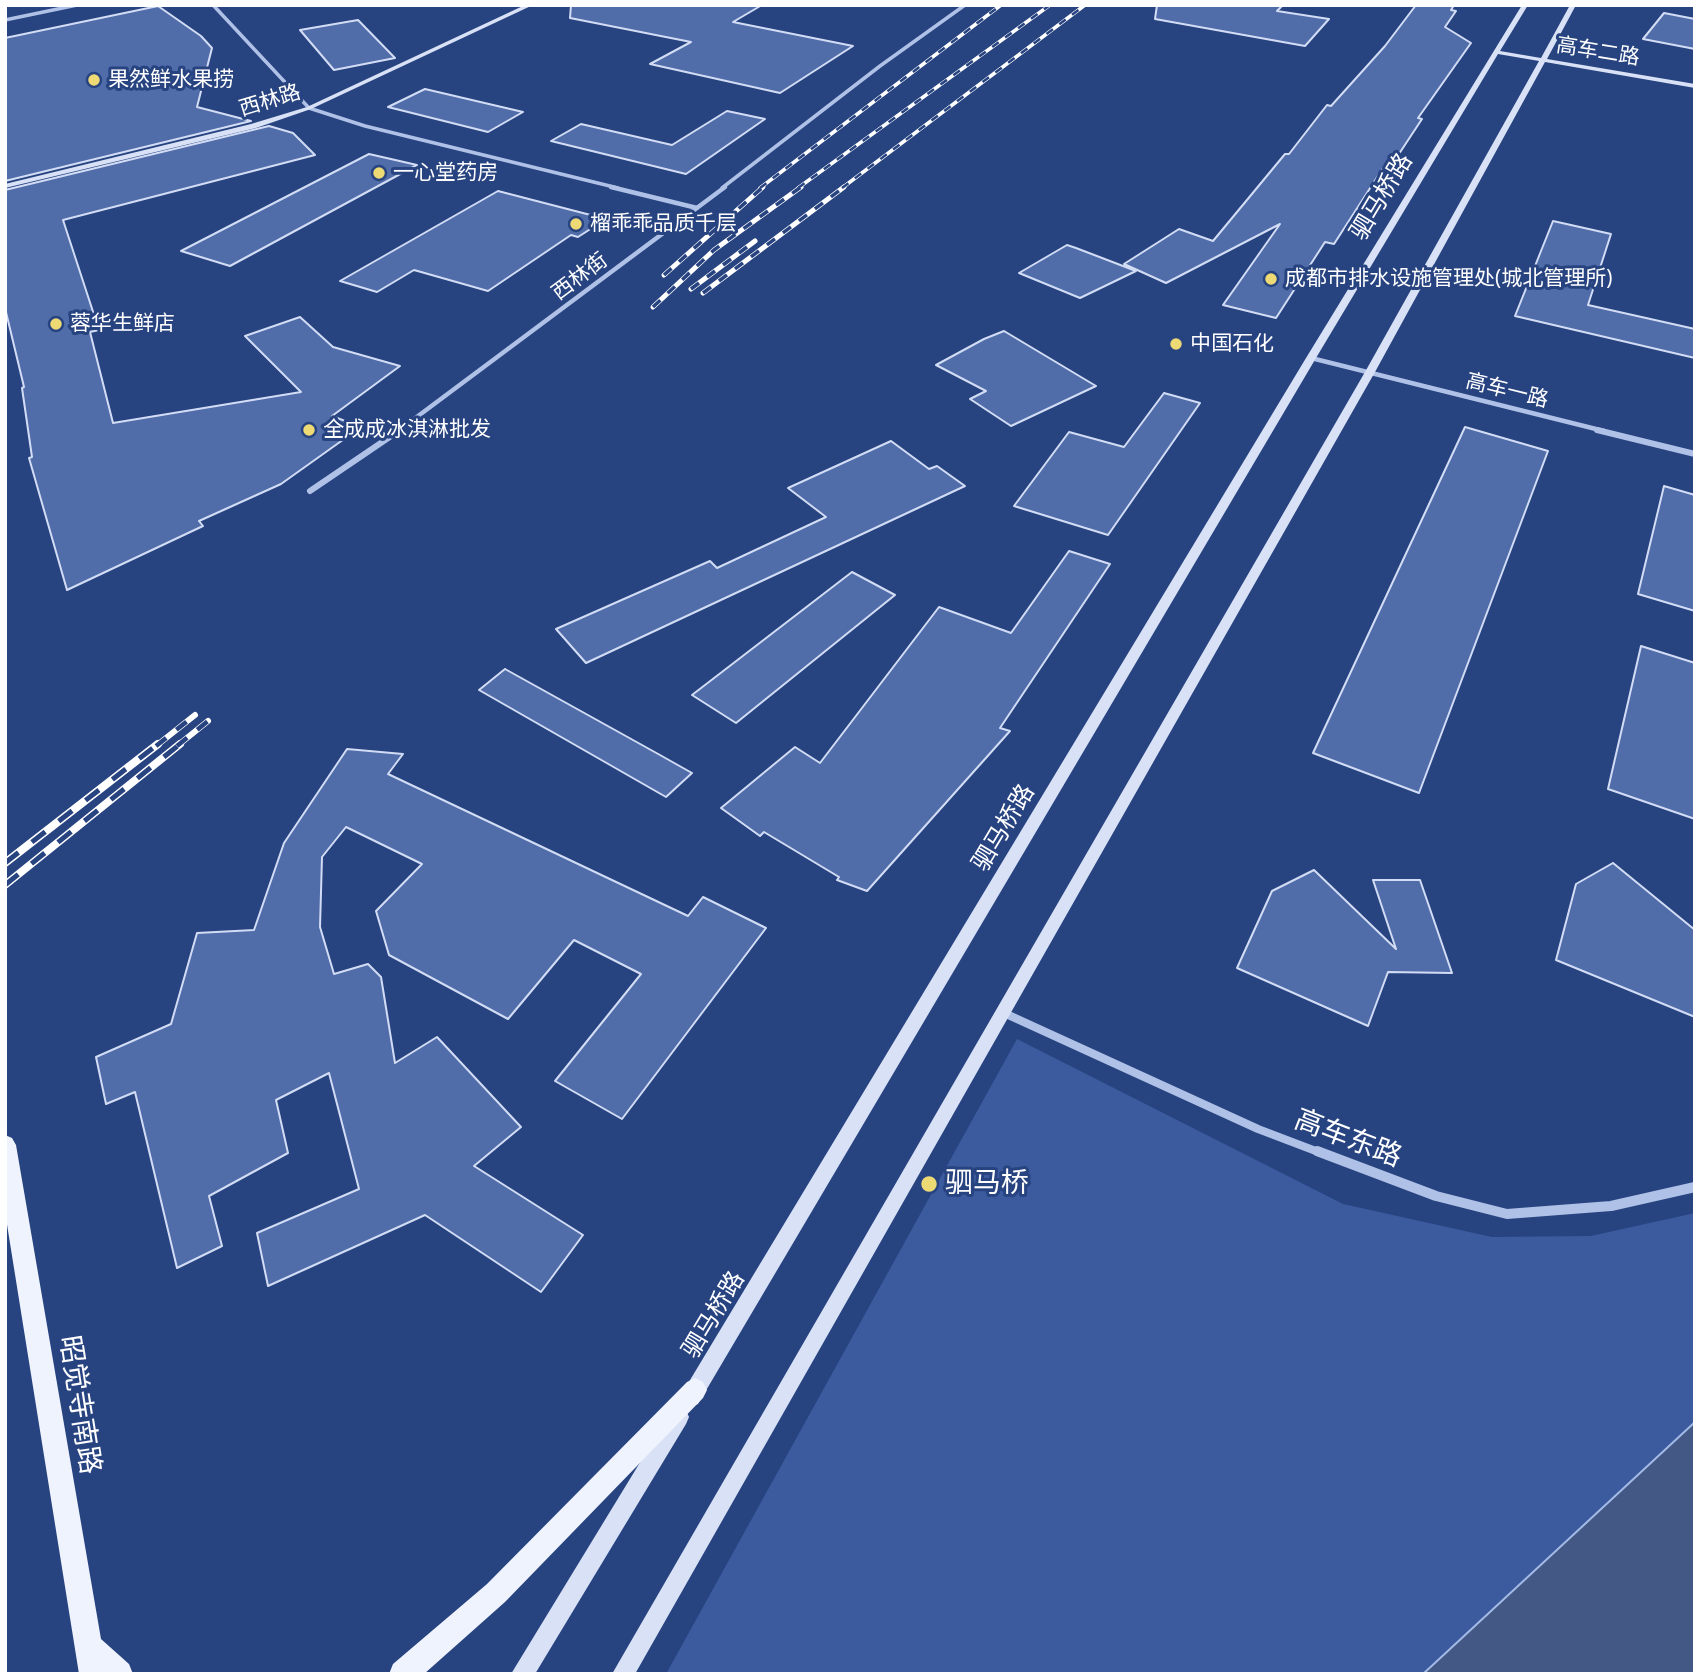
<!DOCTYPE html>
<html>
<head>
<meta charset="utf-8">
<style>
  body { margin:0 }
  #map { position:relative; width:1700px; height:1679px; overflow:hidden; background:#274380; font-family:"Open Sans",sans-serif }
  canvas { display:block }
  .frame { position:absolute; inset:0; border:7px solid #fff; pointer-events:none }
</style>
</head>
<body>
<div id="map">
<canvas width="1700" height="1679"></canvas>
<div class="frame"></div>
</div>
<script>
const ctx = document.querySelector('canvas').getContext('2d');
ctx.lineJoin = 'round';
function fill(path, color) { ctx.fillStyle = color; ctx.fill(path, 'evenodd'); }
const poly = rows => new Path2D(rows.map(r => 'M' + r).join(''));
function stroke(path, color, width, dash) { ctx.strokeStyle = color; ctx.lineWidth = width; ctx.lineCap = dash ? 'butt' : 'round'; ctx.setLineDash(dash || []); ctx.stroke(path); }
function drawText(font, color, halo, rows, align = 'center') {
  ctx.font = font + ' "Open Sans","Noto Sans SC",sans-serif'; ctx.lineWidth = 6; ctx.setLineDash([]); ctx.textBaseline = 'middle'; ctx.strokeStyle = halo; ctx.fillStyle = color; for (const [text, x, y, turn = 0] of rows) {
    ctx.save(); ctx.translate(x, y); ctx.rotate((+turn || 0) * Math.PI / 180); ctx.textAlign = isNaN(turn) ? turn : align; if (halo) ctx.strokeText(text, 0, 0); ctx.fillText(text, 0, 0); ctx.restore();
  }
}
const green = poly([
  [1017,1039,1343,1204,1492,1237,1591,1236,1695,1213,1695,1674,666,1674]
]);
const water = poly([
  [1695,1422,1695,1674,1423,1674,1695,1422]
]);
const building = poly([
  [571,5,762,5,733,22,853,46,780,93,650,64,691,42,570,18,571,5],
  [1157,5,1283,5,1277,11,1329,19,1305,46,1155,19,1157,5],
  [1416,5,1454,5,1451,10,1456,11,1445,27,1471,43,1418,118,1422,119,1391,166,1385,165,1334,244,1325,242,1276,318,1223,305,1280,224,1166,283,1124,264,1179,229,1213,241,1285,154,1289,154,1327,105,1331,106,1385,46,1416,5],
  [158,6,201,36,212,48,197,107,251,121,5,181,5,38,158,6],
  [1664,13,1695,19,1695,49,1643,39,1664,13],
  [358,20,395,58,334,70,300,30,358,20],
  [425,89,523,112,488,132,388,107,425,89],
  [727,111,765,119,686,174,551,141,581,124,672,145,727,111],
  [269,126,293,133,315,155,63,220,99,330,90,332,113,423,301,392,245,336,300,317,333,347,400,366,332,416,361,427,281,484,199,521,203,526,67,590,29,458,32,457,22,388,24,387,5,308,5,190,269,126],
  [369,154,417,165,230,266,181,251,369,154],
  [498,191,606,219,578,237,571,235,488,291,414,270,377,292,340,281,498,191],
  [1553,221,1611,234,1588,305,1695,329,1695,358,1515,316,1553,221],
  [1067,245,1076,248,1136,271,1080,298,1019,273,1067,245],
  [1004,331,1096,386,1011,426,970,399,986,391,936,365,984,339,1004,331],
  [1164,393,1200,403,1108,535,1014,506,1069,432,1124,447,1164,393],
  [1465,427,1548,451,1419,793,1313,753,1465,427],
  [891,441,929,469,937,466,965,486,586,663,556,629,710,561,717,568,826,517,788,488,891,441],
  [1664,486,1695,495,1695,611,1638,594,1664,486],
  [1069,551,1110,564,1000,728,1010,731,867,891,837,880,839,877,764,832,760,836,721,808,795,747,820,763,939,607,1011,633,1069,551],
  [852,572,895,595,736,723,692,695,852,572],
  [1641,646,1695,663,1695,819,1608,789,1641,646],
  [505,669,660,755,692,773,666,797,479,690,505,669],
  [347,749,403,754,388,774,688,916,703,897,766,928,622,1119,555,1081,641,974,574,940,508,1019,389,955,376,911,422,864,346,827,322,857,320,927,334,974,368,964,381,977,395,1063,437,1037,521,1127,474,1166,583,1235,541,1292,425,1215,268,1286,257,1233,359,1189,329,1073,276,1100,288,1153,209,1196,222,1246,177,1268,135,1092,106,1104,96,1057,171,1024,197,933,254,930,284,843,347,749],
  [1613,863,1695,930,1695,1017,1556,960,1576,884,1613,863],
  [1314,870,1396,949,1373,880,1420,880,1452,973,1388,972,1368,1026,1237,968,1272,891,1314,870]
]);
const streetFar4 = poly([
  [213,5,309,108,365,126,618,188],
  [5,20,77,5],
  [722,188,880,66,965,5]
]);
const streetFar3 = poly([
  [611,187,697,208],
  [1311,358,1604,431],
  [398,431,725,187]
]);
const streetFar2 = poly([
  [1597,430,1695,454],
  [310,491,400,430]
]);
const streetFar1 = poly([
  [1004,1013,1258,1129,1321,1153]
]);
const street = poly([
  [1317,1151,1436,1196,1507,1214,1611,1206,1695,1187]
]);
const secondary = poly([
  [525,5,533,5,311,109,256,128,5,188,5,184,251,124,307,107,525,5],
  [1522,5,1528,5,1500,51,1541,58,1570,5,1576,5,1547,59,1695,84,1695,88,1545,62,1375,372,635,1674,612,1674,1365,372,1539,61,1498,54,1316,358,698,1404,691,1407,684,1404,681,1397,684,1390,1306,358,1522,5],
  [679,1407,686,1410,689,1417,686,1424,535,1674,511,1674,672,1410,679,1407]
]);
const primary = poly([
  [5,1135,12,1138,16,1145,101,1639,129,1664,133,1674,79,1674,5,1212,5,1135],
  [695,1378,703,1382,707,1390,703,1398,505,1602,424,1674,389,1674,393,1664,487,1584,687,1382,695,1378]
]);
const railFar3 = poly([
  [760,188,1001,5],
  [798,188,1050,5],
  [842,188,1085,5]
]);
const railFar2 = poly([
  [664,275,763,187],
  [691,289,755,241],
  [703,293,844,187],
  [653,307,714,250,801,187]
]);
const railFar1 = poly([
  [156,746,195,715],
  [177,746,208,721]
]);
const rail = poly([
  [5,863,158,744],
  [5,885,180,744]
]);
const markers = [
  [94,80,7,"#eeda75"],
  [379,173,7,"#eeda75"],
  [576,224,7,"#eeda75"],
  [1271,279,7,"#eeda75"],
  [56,324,7,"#eeda75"],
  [1176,344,7,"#eeda75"],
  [309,430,7,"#eeda75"],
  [929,1184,9,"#eeda75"]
];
const farStreetnames = [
  ["高车二路",1598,52,9],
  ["西林路",270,101,-17],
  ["西林街",580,277,-37],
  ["高车一路",1507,391,14]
];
const farPoinames = [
  ["果然鲜水果捞",108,80],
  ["一心堂药房",393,173],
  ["榴乖乖品质千层",590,224],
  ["成都市排水设施管理处(城北管理所)",1285,279],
  ["蓉华生鲜店",70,324],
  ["中国石化",1190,344],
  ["全成成冰淇淋批发",323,430]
];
const streetNames = [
  ["驷马桥路",1382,197,-59],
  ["驷马桥路",1004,828,-59],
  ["驷马桥路",714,1315,-59]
];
const nearStreetnames = [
  ["高车东路",1348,1139,21],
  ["昭觉寺南路",79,1405,81]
];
const nearPoinames = [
  ["驷马桥",945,1184]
];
fill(green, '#3c5b9e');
fill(water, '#445885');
stroke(water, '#a3bae6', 2);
fill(building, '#506ca9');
stroke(building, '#d2ddf5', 2);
stroke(streetFar4, '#afc1e6', 3.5);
stroke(streetFar3, '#afc1e6', 4.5);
stroke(streetFar2, '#afc1e6', 6);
stroke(streetFar1, '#afc1e6', 8);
stroke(street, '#afc1e6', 10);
fill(secondary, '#d8e1f6');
fill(primary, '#eff3fd');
stroke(railFar3, '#fff', 3.5);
stroke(railFar2, '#fff', 5);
stroke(railFar1, '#fff', 6);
stroke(rail, '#fff', 8);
stroke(railFar3, '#274380', 2.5, [8]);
stroke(railFar2, '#274380', 3.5, [10]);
stroke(railFar1, '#274380', 4.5, [13]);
stroke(rail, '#274380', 5, [17]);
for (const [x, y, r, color] of markers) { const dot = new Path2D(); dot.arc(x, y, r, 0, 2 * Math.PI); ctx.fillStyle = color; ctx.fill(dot); stroke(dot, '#274380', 2.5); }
drawText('21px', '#fff', '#274380', farStreetnames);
drawText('21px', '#fff', '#274380', farPoinames, 'left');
drawText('24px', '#fff', '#274380', streetNames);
drawText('28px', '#fff', '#274380', nearStreetnames);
drawText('28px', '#fff', '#274380', nearPoinames, 'left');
</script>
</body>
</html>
